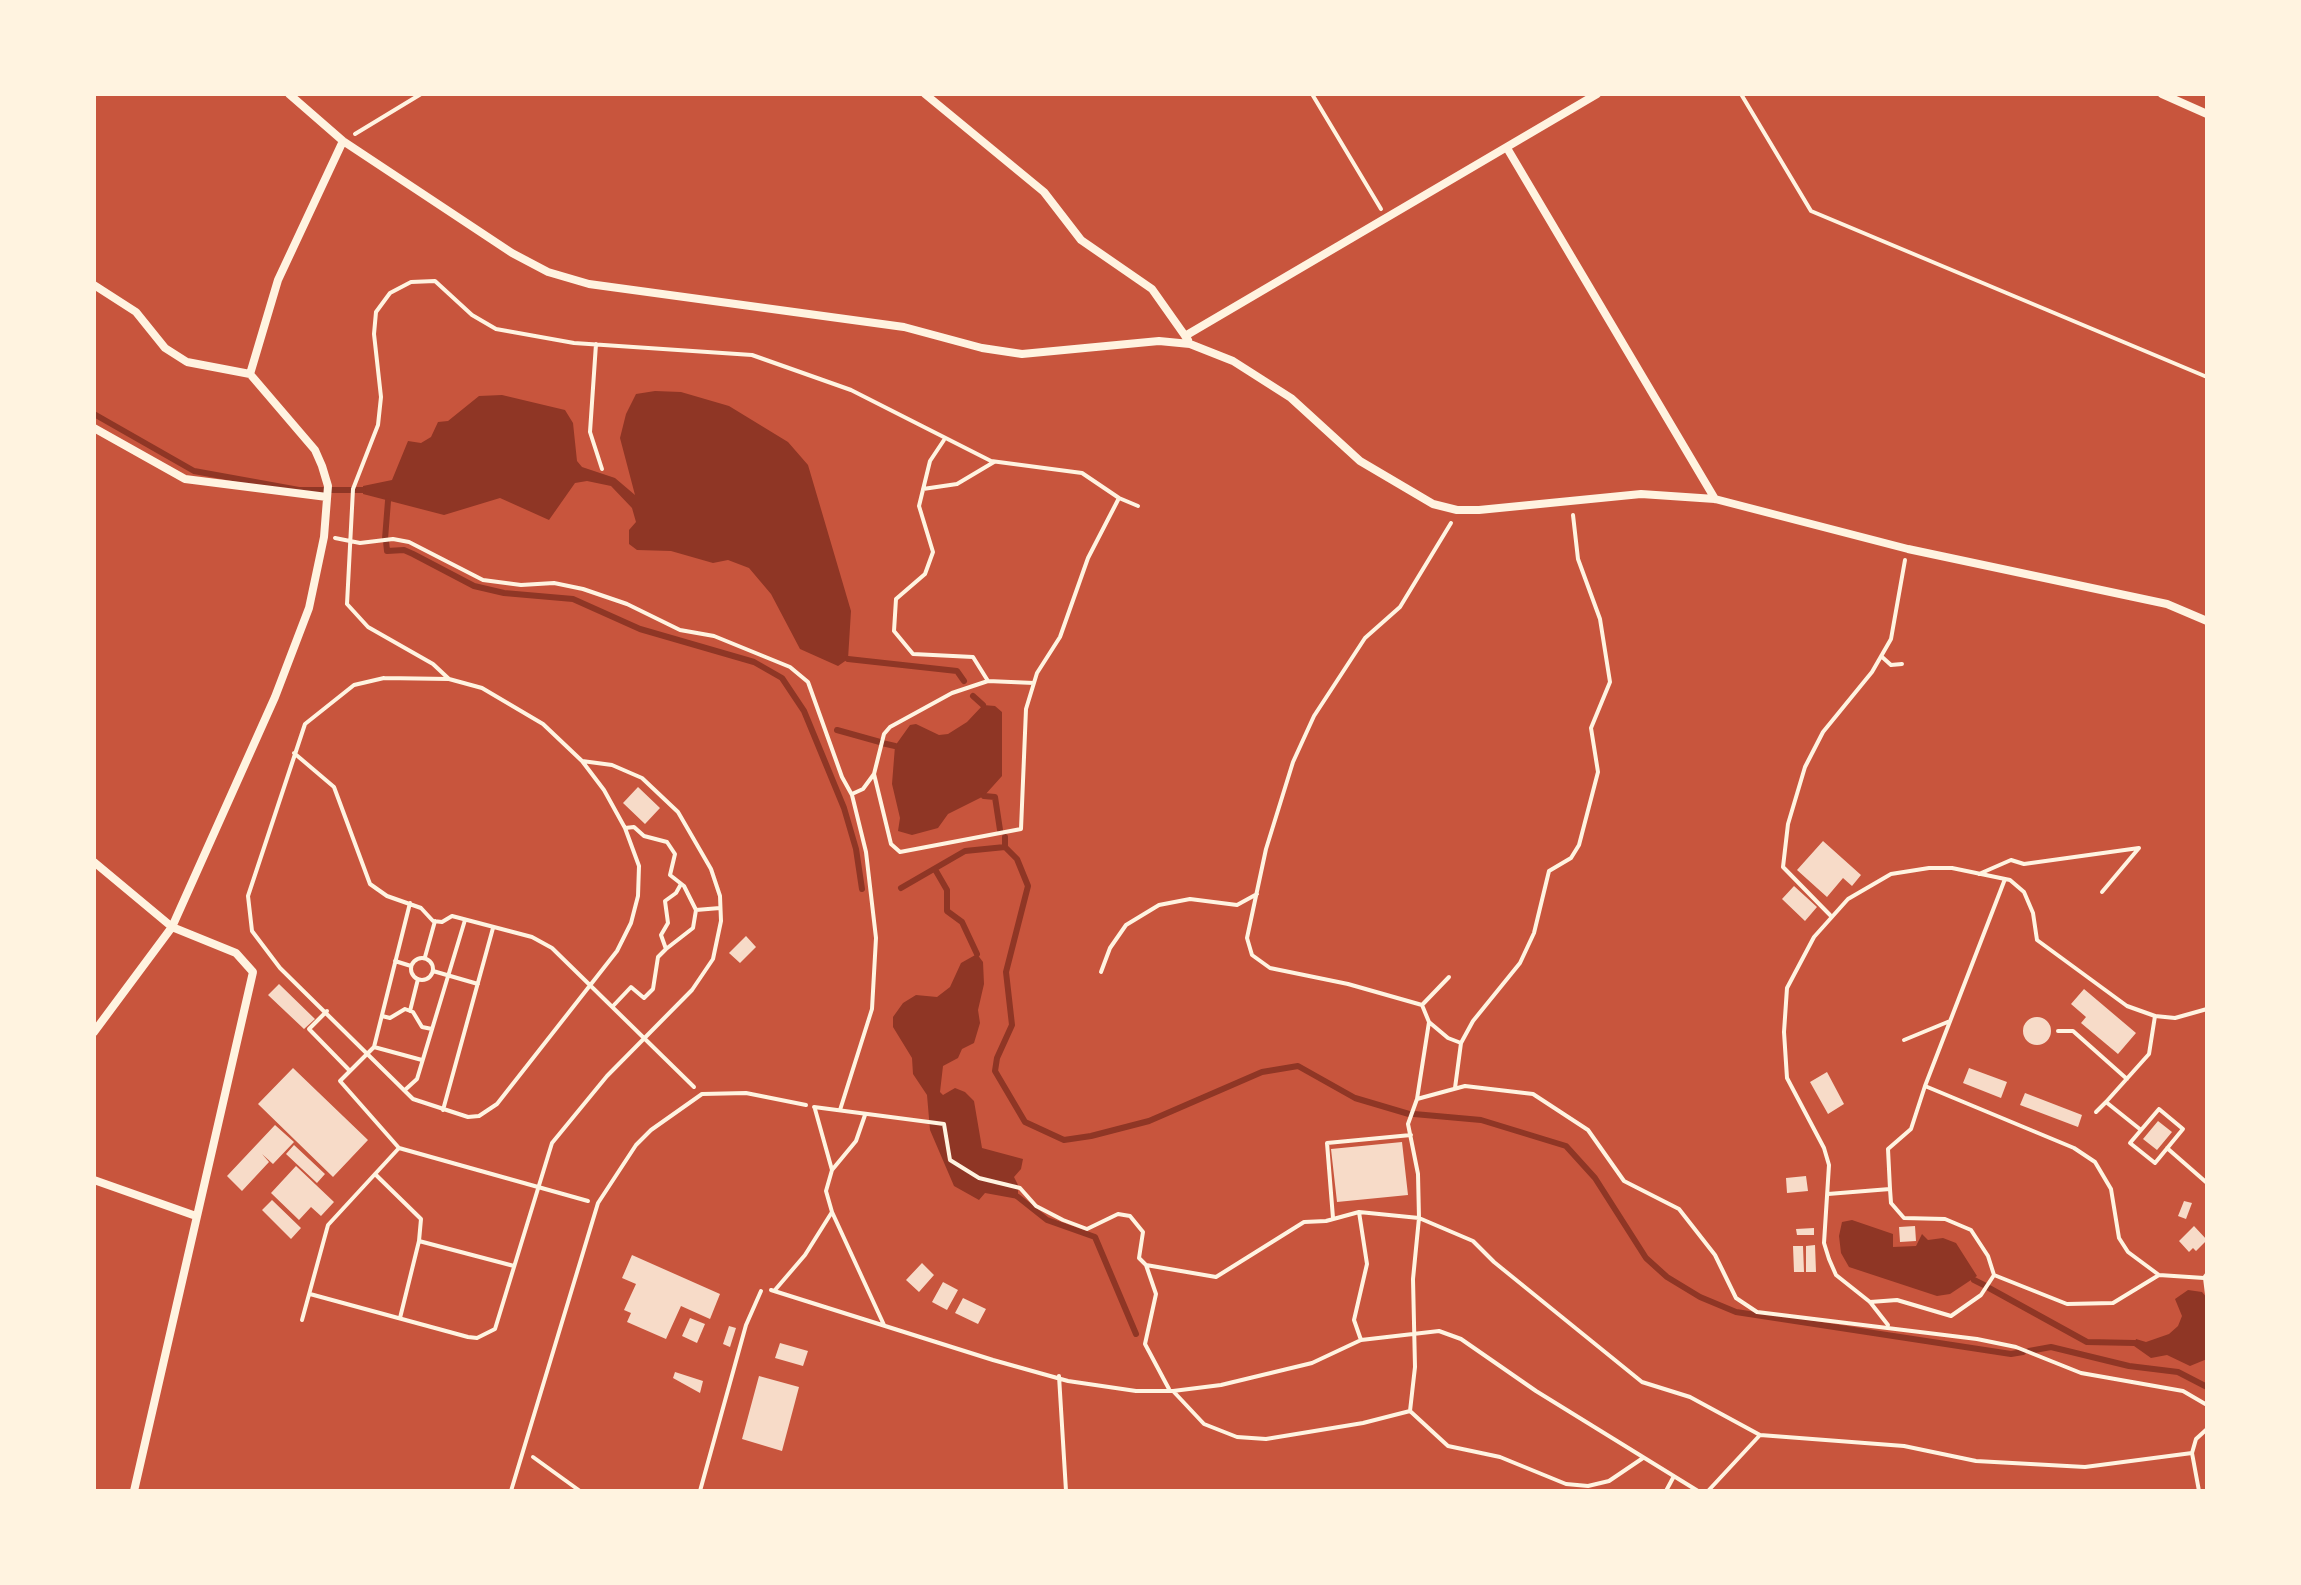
<!DOCTYPE html>
<html>
<head>
<meta charset="utf-8">
<style>
  body { margin:0 }
  #map { position:relative; width:2301px; height:1585px; overflow:hidden; background:#c8553d; font-family:"Noto Sans",sans-serif }
  canvas { display:block }
  .frame { position:absolute; inset:0; border:96px solid #fff3e0; pointer-events:none }
</style>
</head>
<body>
<div id="map">
<canvas width="2301" height="1585"></canvas>
<div class="frame"></div>
</div>
<script>
const ctx = document.querySelector('canvas').getContext('2d');
ctx.lineJoin = 'round';
function fill(path, color) { ctx.fillStyle = color; ctx.fill(path, 'evenodd'); }
const poly = rows => new Path2D(rows.map(r => 'M' + r).join(''));
function stroke(path, color, width, dash) { ctx.strokeStyle = color; ctx.lineWidth = width; ctx.lineCap = dash ? 'butt' : 'round'; ctx.setLineDash(dash || []); ctx.stroke(path); }
const water = poly([
  [655,391,681,392,729,406,788,442,808,465,851,611,848,659,838,666,800,649,771,594,749,568,728,560,713,563,671,551,637,550,629,544,629,530,636,522,632,508,611,486,587,481,575,483,549,520,500,498,444,515,363,494,363,486,392,480,408,441,421,443,431,437,438,422,448,421,479,396,502,395,565,410,573,423,577,461,582,467,615,478,635,495,620,438,626,414,636,394],
  [983,705,995,706,1002,712,1002,776,984,796,948,814,938,828,912,835,898,831,900,818,892,784,895,746,910,725,916,724,939,735,948,734,967,722],
  [977,954,983,962,984,984,978,1010,980,1023,974,1043,962,1049,958,1058,943,1066,940,1092,943,1095,955,1088,965,1092,974,1101,982,1148,1023,1159,1021,1169,1014,1177,1018,1185,1018,1199,985,1193,979,1200,954,1186,930,1130,927,1095,913,1074,912,1058,893,1027,893,1017,903,1003,916,995,937,997,950,987,961,963],
  [1852,1220,1893,1234,1893,1247,1916,1246,1922,1234,1928,1240,1943,1238,1956,1243,1977,1276,1950,1294,1937,1296,1849,1267,1841,1253,1839,1236,1842,1222],
  [2188,1290,2202,1292,2207,1298,2207,1359,2190,1366,2167,1355,2151,1358,2134,1346,2136,1339,2146,1342,2169,1334,2178,1326,2182,1316,2175,1299]
]);
const stream = poly([
  [94,414,194,471,299,490,363,490],
  [385,539,388,501],
  [386,541,387,551,404,550,413,554,474,586,504,593,573,599,640,629,754,662,782,678,804,711,844,808,856,849,862,889],
  [848,659,957,671,964,681],
  [973,696,983,705],
  [837,730,880,742],
  [882,743,895,746],
  [984,796,995,797,1000,830],
  [1005,837,1005,847,1017,859,1028,886,1006,972,1012,1025,997,1058,995,1071,1025,1122,1064,1140,1091,1136,1149,1121,1262,1072,1298,1066,1355,1098,1409,1114],
  [936,871,947,890,947,911,962,922,977,954],
  [901,888,965,851,1005,847],
  [1414,1114,1481,1120,1566,1146,1595,1178,1646,1258,1667,1277,1700,1297,1736,1312,2011,1354,2023,1352],
  [1018,1197,1047,1220,1095,1237,1136,1334],
  [1974,1280,1984,1285],
  [1989,1288,2087,1342,2135,1343],
  [2029,1351,2051,1347,2129,1366,2178,1372,2207,1387]
]);
const building = poly([
  [638,787,660,808,645,824,623,803],
  [1823,841,1861,875,1852,886,1843,878,1827,897,1797,870],
  [1794,886,1817,907,1805,921,1782,899],
  [746,936,756,947,740,963,729,953],
  [279,984,315,1019,304,1029,268,995],
  [2084,989,2136,1033,2118,1054,2081,1023,2086,1017,2071,1004],
  '2023 1031a14 14 0 1 1 28 0a14 14 0 1 1-28 0Z',
  [293,1068,368,1140,333,1177,258,1104],
  [1969,1068,2007,1082,2001,1098,1963,1083],
  [1827,1072,1844,1104,1828,1114,1810,1082],
  [2025,1093,2082,1115,2078,1127,2020,1105],
  [2158,1121,2172,1132,2157,1150,2143,1139],
  [275,1125,294,1142,273,1164,262,1154,269,1162,242,1191,227,1176],
  [1402,1142,1408,1195,1337,1202,1331,1149],
  [294,1145,325,1174,317,1183,286,1154],
  [296,1166,334,1202,321,1216,311,1207,299,1220,271,1193],
  [1806,1176,1808,1191,1787,1193,1786,1178],
  [272,1200,301,1228,291,1239,262,1210],
  [2184,1201,2192,1203,2186,1219,2178,1216],
  [1915,1226,1916,1241,1900,1242,1899,1227],
  [2194,1226,2207,1240,2196,1251,2193,1248,2189,1252,2179,1241],
  [1814,1228,1814,1235,1797,1235,1796,1229],
  [1815,1245,1816,1272,1806,1272,1806,1246],
  [1793,1246,1803,1246,1804,1272,1794,1272],
  [632,1255,720,1294,710,1319,681,1306,666,1339,627,1322,631,1313,624,1310,636,1284,622,1278],
  [922,1263,934,1275,919,1292,906,1280],
  [943,1282,958,1290,947,1310,932,1302],
  [963,1298,986,1309,978,1324,955,1313],
  [690,1318,705,1324,697,1343,682,1336],
  [729,1326,736,1328,730,1347,723,1344],
  [780,1343,808,1351,803,1366,775,1358],
  [675,1372,703,1381,700,1393,673,1378],
  [759,1376,799,1387,782,1451,742,1439]
]);
const path = poly([
  [1312,94,1381,209],
  [1741,94,1811,211,2207,377],
  [355,134,421,94],
  [596,344,590,432,602,469],
  [944,440,930,461,919,506,933,552,925,574,896,599,894,631,913,654,973,657,988,681],
  [923,489,957,484,994,462],
  [1451,523,1400,607,1365,638,1314,716,1293,762,1266,849,1247,938,1252,955,1270,968,1348,984,1422,1005,1429,1022,1448,1038,1461,1043],
  [335,538,360,543,393,539,409,542,483,580,521,585,554,583,583,589,627,604,680,630,714,636,790,667,808,682,842,777,852,795,866,852,876,938,872,1009,840,1110],
  [1881,656,1891,665,1902,664],
  [384,678,449,679,482,688,543,724,582,761,604,790,625,828,639,866,638,896,631,923,617,951,497,1104,479,1116,468,1117,413,1099,280,968,252,931,248,896,305,724,354,685,384,678],
  [449,679,433,664,368,627,347,604,353,489,378,425,381,397,374,334,376,312,390,293,411,282,435,281,472,315,496,329,574,343,752,355,851,390,991,461,1082,473,1119,498,1138,506],
  [294,753,334,787,370,884,387,896,421,908,433,921,442,922,452,916,532,937,552,948,694,1087],
  [874,774,884,734,890,727,952,693,988,681,1034,683],
  [852,794,863,789,874,774,891,844,900,852,1021,829,1026,709,1037,673,1060,637,1088,558,1119,498],
  [625,828,634,827,644,836,667,842,675,854,670,875,684,886,696,910,720,908],
  [1979,874,2011,860,2024,864,2139,848,2102,892],
  [2005,879,1925,1086,2074,1148,2095,1162,2111,1189,2119,1238,2128,1252,2159,1275],
  [410,903,374,1047,340,1081,399,1148,588,1201],
  [1830,915,1783,867,1788,824,1805,767,1823,732,1872,672,1891,639,1905,560],
  [666,949,693,928,696,910],
  [425,957,435,921],
  '411 969a11 11 0 1 1 22 0a11 11 0 1 1-22 0Z',
  [395,961,411,966],
  [433,971,478,984],
  [1101,972,1110,948,1126,925,1159,905,1190,899,1237,905,1257,894],
  [614,1005,631,987,644,998,653,989,658,957,666,949,661,935,668,923,665,901,676,893,681,884],
  [1422,1005,1449,977],
  [327,1011,309,1029,350,1071],
  [410,1011,418,979],
  [382,1016,390,1018,405,1009,413,1012,422,1027,432,1029],
  [2155,1016,2175,1018,2207,1009],
  [2058,1031,2073,1031,2127,1079],
  [1904,1040,1950,1021],
  [374,1047,422,1060],
  [1455,1088,1461,1043,1473,1021,1520,963,1534,933,1549,871,1571,858,1579,845,1598,772,1591,728,1610,682,1600,619,1578,559,1573,515],
  [406,1089,417,1079,465,920],
  [1417,1099,1429,1022],
  [814,1107,944,1124,950,1160,979,1178,1020,1188,1036,1206,1063,1220,1087,1229,1118,1214,1130,1216,1143,1232,1139,1258,1146,1265,1216,1277,1304,1222,1326,1221,1359,1212,1419,1218,1473,1241,1494,1262,1642,1382,1690,1397,1760,1435,1904,1446,1976,1461,2085,1467,2192,1453,2196,1439,2207,1429],
  [2159,1109,2183,1129,2155,1163,2130,1143,2159,1109],
  [443,1110,493,928],
  [2096,1112,2106,1102],
  [2167,1148,2207,1183],
  [832,1170,856,1141,865,1115],
  [375,1174,421,1219,419,1241,514,1266],
  [1890,1189,1888,1149,1911,1129,1925,1086],
  [1828,1194,1890,1189,1891,1203,1904,1218,1945,1219,1971,1230,1988,1256,1994,1275],
  [832,1212,884,1325],
  [1359,1212,1367,1264,1354,1320,1361,1340],
  [1333,1218,1327,1143,1411,1135],
  [1146,1265,1156,1294,1145,1344,1169,1389],
  [2205,1278,2207,1294],
  [771,1290,993,1360,1068,1381,1136,1391,1173,1391,1221,1385,1312,1363,1361,1340,1439,1331,1461,1339,1536,1391,1698,1491],
  [775,1290,805,1255,832,1212,826,1191,832,1170,815,1109],
  [310,1294,468,1337,477,1338,495,1329,552,1143,607,1076,692,990,713,959,721,921,720,896,711,869,678,812,642,778,612,765,582,761],
  [1870,1302,1897,1300,1951,1316,1981,1295,1994,1275,2067,1304,2113,1303,2159,1275,2204,1278,2207,1274],
  [400,1318,419,1241],
  [302,1320,328,1225,399,1148],
  [1888,1325,1870,1302,1836,1275,1829,1259,1824,1243,1829,1165,1824,1148,1787,1078,1784,1032,1787,988,1814,937,1848,899,1891,874,1929,868,1952,868,2010,880,2024,892,2033,913,2037,940,2127,1006,2155,1016,2149,1054,2106,1102,2141,1130],
  [1059,1376,1066,1491],
  [1173,1391,1204,1424,1237,1437,1266,1439,1363,1423,1410,1411,1415,1367,1413,1279,1419,1218,1418,1174,1408,1124,1417,1099,1465,1086,1533,1094,1588,1130,1624,1181,1679,1209,1715,1255,1736,1298,1757,1312,1977,1339,2016,1347,2081,1373,2183,1391,2207,1405],
  [1410,1411,1448,1446,1500,1457,1566,1484,1588,1486,1609,1481,1643,1458],
  [2192,1453,2199,1491],
  [533,1457,580,1491],
  [1666,1491,1674,1476],
  [1708,1491,1760,1435]
]);
const service = poly([
  [511,1491,598,1203,636,1145,651,1130,702,1094,746,1093,806,1105],
  [700,1491,746,1325,761,1291]
]);
const minor = poly([
  [289,94,343,141,512,253,548,272,589,284,904,327,982,348,1022,354,1159,341,1190,344,1233,361,1291,398,1360,461,1433,504,1457,510,1479,510,1641,494,1715,499,1908,549,2167,604,2207,621],
  [925,94,1044,192,1081,240,1152,289,1188,340],
  [2162,94,2207,114],
  [1507,148,1715,499],
  [94,285,136,312,165,348,187,362,250,374],
  [1185,336,1597,94],
  [94,428,185,479,327,497],
  [94,862,172,927,94,1032],
  [94,1180,196,1216],
  [134,1491,253,972,236,953,172,927,275,697,309,608,324,537,328,486,322,466,315,450,250,374,278,280,343,141]
]);
fill(water, '#8f3625');
stroke(stream, '#8f3625', 6);
fill(building, '#f7dbc8');
stroke(path, '#fff3e0', 4);
stroke(service, '#fff3e0', 4);
stroke(minor, '#fff3e0', 8);
</script>
</body>
</html>
